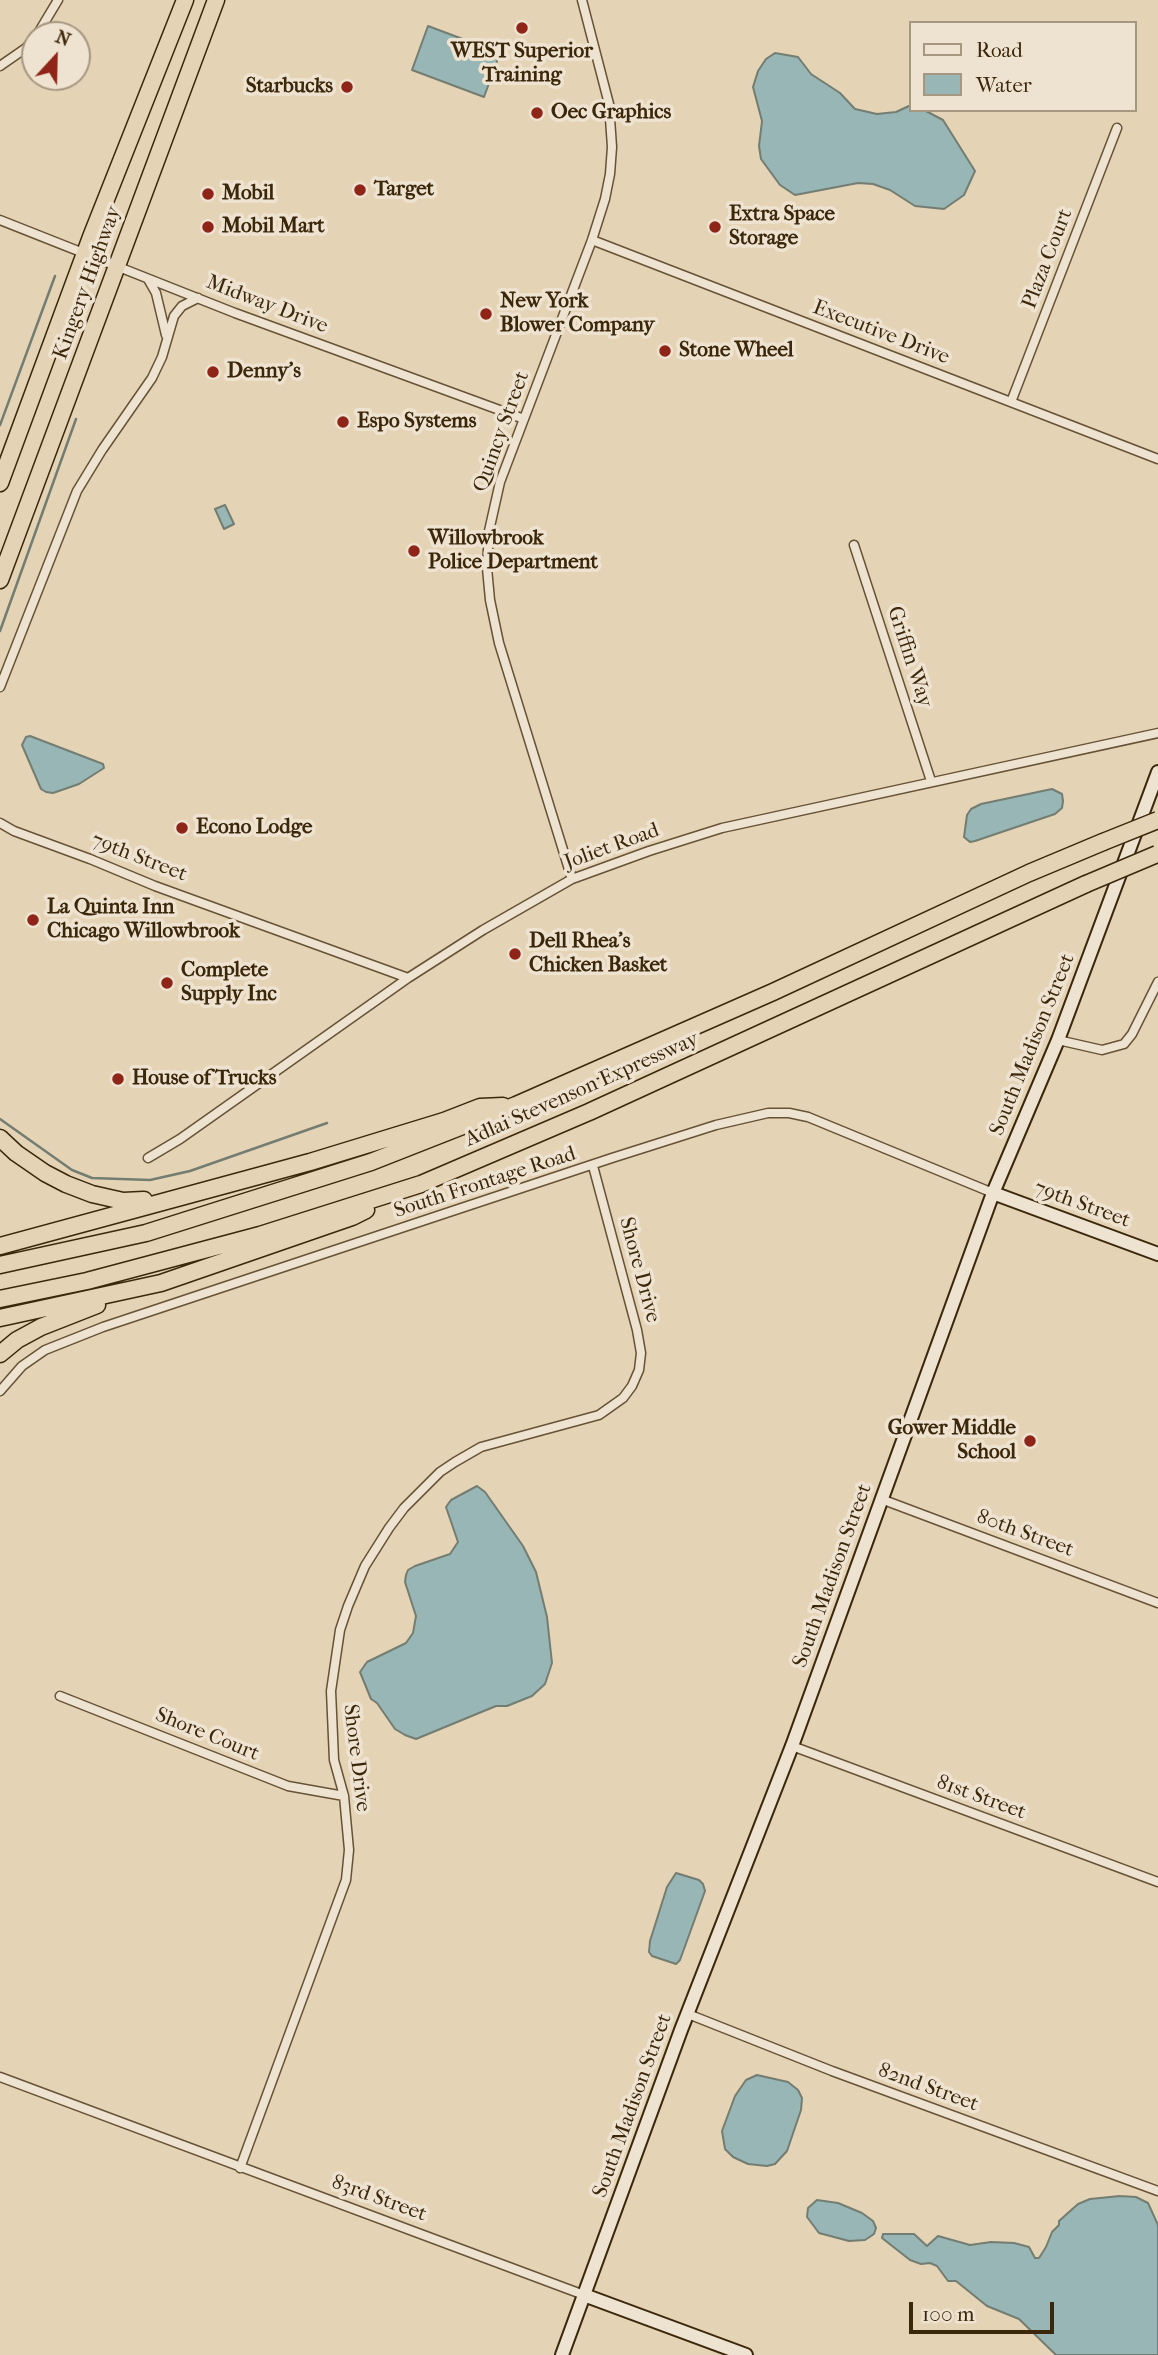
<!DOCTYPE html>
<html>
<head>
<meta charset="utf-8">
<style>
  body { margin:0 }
  #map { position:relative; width:1158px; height:2355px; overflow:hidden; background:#e5d3b6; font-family:"IM FELL French Canon",serif }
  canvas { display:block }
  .legend { position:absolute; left:909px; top:21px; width:228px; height:91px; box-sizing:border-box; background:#eee2d0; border:2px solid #a69781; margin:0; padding:9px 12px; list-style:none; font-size:21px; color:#3b270a }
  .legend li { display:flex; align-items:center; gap:14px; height:35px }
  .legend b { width:35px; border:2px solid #a69781 }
  .north { position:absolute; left:21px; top:21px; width:70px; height:70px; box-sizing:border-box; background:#eee2d0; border:2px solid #a69781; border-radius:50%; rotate:22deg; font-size:19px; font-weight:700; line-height:28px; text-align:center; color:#3b270a }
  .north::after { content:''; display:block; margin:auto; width:24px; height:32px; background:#8f2418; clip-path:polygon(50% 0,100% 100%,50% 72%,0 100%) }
  .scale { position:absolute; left:909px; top:2302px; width:145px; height:32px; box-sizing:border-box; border:4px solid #3b270a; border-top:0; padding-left:9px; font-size:21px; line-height:24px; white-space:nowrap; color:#3b270a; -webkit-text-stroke:5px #eee2d0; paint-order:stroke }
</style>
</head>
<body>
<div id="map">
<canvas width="1158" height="2355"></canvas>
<ul class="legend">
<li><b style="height:9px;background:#eee2d0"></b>Road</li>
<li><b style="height:19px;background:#98b6b5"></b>Water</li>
</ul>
<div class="north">N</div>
<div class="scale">100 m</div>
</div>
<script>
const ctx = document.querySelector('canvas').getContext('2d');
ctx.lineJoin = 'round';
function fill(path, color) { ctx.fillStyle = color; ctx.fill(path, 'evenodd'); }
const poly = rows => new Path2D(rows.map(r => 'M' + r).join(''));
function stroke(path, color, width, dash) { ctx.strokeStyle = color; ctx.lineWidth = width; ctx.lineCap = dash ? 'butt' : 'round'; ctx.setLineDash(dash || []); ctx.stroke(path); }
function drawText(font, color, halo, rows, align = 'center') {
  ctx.font = font + ' "IM FELL French Canon",serif'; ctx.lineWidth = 7; ctx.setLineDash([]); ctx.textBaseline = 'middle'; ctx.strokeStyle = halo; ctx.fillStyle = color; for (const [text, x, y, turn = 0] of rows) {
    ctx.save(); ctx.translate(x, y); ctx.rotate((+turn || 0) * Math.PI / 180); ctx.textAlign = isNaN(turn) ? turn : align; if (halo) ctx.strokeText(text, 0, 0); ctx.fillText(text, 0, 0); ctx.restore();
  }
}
const water = poly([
  [428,26,500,53,484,97,412,70,428,26],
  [775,53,798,57,811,74,840,93,855,109,877,114,896,112,911,105,911,110,924,110,943,120,975,171,964,195,944,209,915,206,890,190,873,184,858,183,795,195,780,185,761,159,759,146,762,121,753,87,758,71,766,59,775,53],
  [225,505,234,524,224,529,215,509,225,505],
  [30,736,103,764,104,768,79,784,53,793,46,792,41,789,22,745,26,737,30,736],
  [1052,789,1062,794,1063,801,1062,808,1055,814,975,841,970,842,964,837,967,815,971,809,981,804,1052,789],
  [477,1486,485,1492,523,1546,536,1572,547,1617,552,1663,545,1684,532,1696,507,1706,496,1706,416,1739,405,1735,395,1729,377,1703,371,1699,360,1672,367,1662,406,1643,413,1633,416,1616,405,1582,406,1575,408,1570,415,1566,450,1554,458,1542,446,1507,451,1500,477,1486],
  [676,1873,699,1880,703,1884,705,1891,680,1960,676,1964,652,1956,649,1952,650,1941,667,1887,676,1873],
  [757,2075,788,2082,798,2090,802,2098,801,2110,787,2151,775,2164,767,2166,748,2164,733,2157,725,2149,722,2131,735,2096,746,2080,757,2075],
  [1120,2196,1136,2197,1148,2203,1158,2225,1158,2355,1056,2355,1019,2319,987,2306,956,2281,948,2281,937,2266,930,2263,921,2264,910,2260,882,2238,883,2234,914,2234,927,2246,938,2236,970,2245,991,2242,1014,2243,1029,2247,1035,2258,1039,2258,1046,2247,1052,2232,1059,2225,1059,2221,1078,2204,1090,2199,1120,2196],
  [817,2200,838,2203,862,2213,873,2221,876,2228,874,2234,865,2240,849,2241,819,2233,807,2217,808,2208,817,2200]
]);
const stream = poly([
  [0,425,55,276],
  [0,631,76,419],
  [0,1119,72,1170,92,1178,150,1180,190,1171,327,1123]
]);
const street = poly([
  [37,35,58,0],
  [0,66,26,48,35,38],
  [0,220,235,313,524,419],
  [592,240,1158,459],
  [148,279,156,293,166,335],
  [1011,402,1117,128],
  [854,545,931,781],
  [0,687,77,491,102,450,152,378,162,357,174,316,182,306,198,298],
  [0,823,14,831,90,859,155,886,408,978],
  [572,879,499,643,490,600,487,568,489,531,500,482,592,240,605,199,610,174,612,147,609,104,582,0],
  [1058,1040,1102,1050,1124,1044,1132,1034,1158,982],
  [148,1158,180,1139,408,978,483,930,572,879,649,851,722,828,1158,733],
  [0,1391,22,1366,45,1350,103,1327,612,1158,716,1125,768,1113,789,1113,808,1117,993,1193],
  [881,1499,1158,1603],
  [60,1696,288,1786,344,1796],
  [792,1746,1158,1882],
  [688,2014,832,2071,1158,2191],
  [0,2077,584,2295],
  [240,2168,346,1880,349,1850,344,1796,334,1760,331,1691,340,1630,348,1606,365,1566,389,1528,404,1508,440,1472,455,1462,481,1447,599,1415,623,1398,632,1386,639,1370,641,1353,637,1330,593,1166]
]);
const secondary = poly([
  [993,1193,1158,1254],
  [584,2295,746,2355],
  [562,2355,681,2030,792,1746,993,1193,1058,1040,1158,772]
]);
const highway = poly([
  [0,483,91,237,185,0],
  [0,580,216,0],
  [0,1138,16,1153,45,1173,66,1184,92,1194,123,1201,144,1200],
  [0,1246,310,1162,444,1121,480,1107,503,1106],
  [0,1265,146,1233,371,1162,516,1105,773,992,1029,873,1103,842],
  [0,1299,87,1281,260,1235,421,1184,589,1112,1086,884],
  [0,1318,161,1283,352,1217,366,1210],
  [0,1354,17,1340,41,1327,97,1305]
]);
const highwayBridge = poly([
  [1103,842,1158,820],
  [1086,884,1157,854]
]);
const markers = [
  [522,28,7,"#8f2418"],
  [347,87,7,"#8f2418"],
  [537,113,7,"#8f2418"],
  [360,190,7,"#8f2418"],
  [208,194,7,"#8f2418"],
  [208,227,7,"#8f2418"],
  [715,227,7,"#8f2418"],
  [486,314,7,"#8f2418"],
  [665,351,7,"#8f2418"],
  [213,372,7,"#8f2418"],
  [343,422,7,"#8f2418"],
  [414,551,7,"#8f2418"],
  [182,828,7,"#8f2418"],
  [33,920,7,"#8f2418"],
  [515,954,7,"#8f2418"],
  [167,983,7,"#8f2418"],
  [118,1079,7,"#8f2418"],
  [1030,1441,7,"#8f2418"]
];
const poiNames = [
  ["WEST Superior",522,52,"center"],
  ["Training",522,76,"center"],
  ["Starbucks",333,87,"right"],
  ["Oec Graphics",551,113],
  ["Target",374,190],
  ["Mobil",222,194],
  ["Extra Space",729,215],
  ["Storage",729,239],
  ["Mobil Mart",222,227],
  ["New York",500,302],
  ["Blower Company",500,326],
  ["Stone Wheel",679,351],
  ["Denny's",227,372],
  ["Espo Systems",357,422],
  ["Willowbrook",428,539],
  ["Police Department",428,563],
  ["Econo Lodge",196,828],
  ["La Quinta Inn",47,908],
  ["Chicago Willowbrook",47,932],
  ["Dell Rhea's",529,942],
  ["Chicken Basket",529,966],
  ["Complete",181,971],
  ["Supply Inc",181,995],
  ["House of Trucks",132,1079],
  ["Gower Middle",1016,1429,"right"],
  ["School",1016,1453,"right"]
];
const streetNames = [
  ["Plaza Court",1048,259,-69],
  ["Kingery Highway",88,283,-70],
  ["Midway Drive",267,305,21],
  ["Executive Drive",881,333,21],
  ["Quincy Street",502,432,-70],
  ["Griffin Way",909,657,72],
  ["Joliet Road",612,847,-20],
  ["79th Street",139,858,21],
  ["South Madison Street",1033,1045,-68],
  ["Adlai Stevenson Expressway",582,1090,-24],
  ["South Frontage Road",485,1183,-18],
  ["79th Street",1082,1205,20],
  ["Shore Drive",639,1270,75],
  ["80th Street",1025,1534,20],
  ["South Madison Street",833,1576,-70],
  ["Shore Court",207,1735,22],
  ["Shore Drive",356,1758,83],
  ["81st Street",981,1798,20],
  ["82nd Street",928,2088,20],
  ["South Madison Street",633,2106,-70],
  ["83rd Street",379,2199,20]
];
fill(water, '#98b6b5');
stroke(water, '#737d71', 2);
stroke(stream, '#737d71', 2.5);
stroke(street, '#665235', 11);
stroke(secondary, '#3b270a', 16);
stroke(highway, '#3b270a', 19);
stroke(street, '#eee2d0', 8);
stroke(secondary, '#eee2d0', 12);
stroke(highway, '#e5d3b6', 16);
stroke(highwayBridge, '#3b270a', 19, []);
stroke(highwayBridge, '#e5d3b6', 16);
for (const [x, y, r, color] of markers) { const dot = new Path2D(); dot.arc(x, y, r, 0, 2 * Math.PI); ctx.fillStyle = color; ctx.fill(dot); stroke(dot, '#eee2d0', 2.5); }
drawText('bold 21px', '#3b270a', '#eee2d0', poiNames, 'left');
drawText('21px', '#3b270a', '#eee2d0', streetNames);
</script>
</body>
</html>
